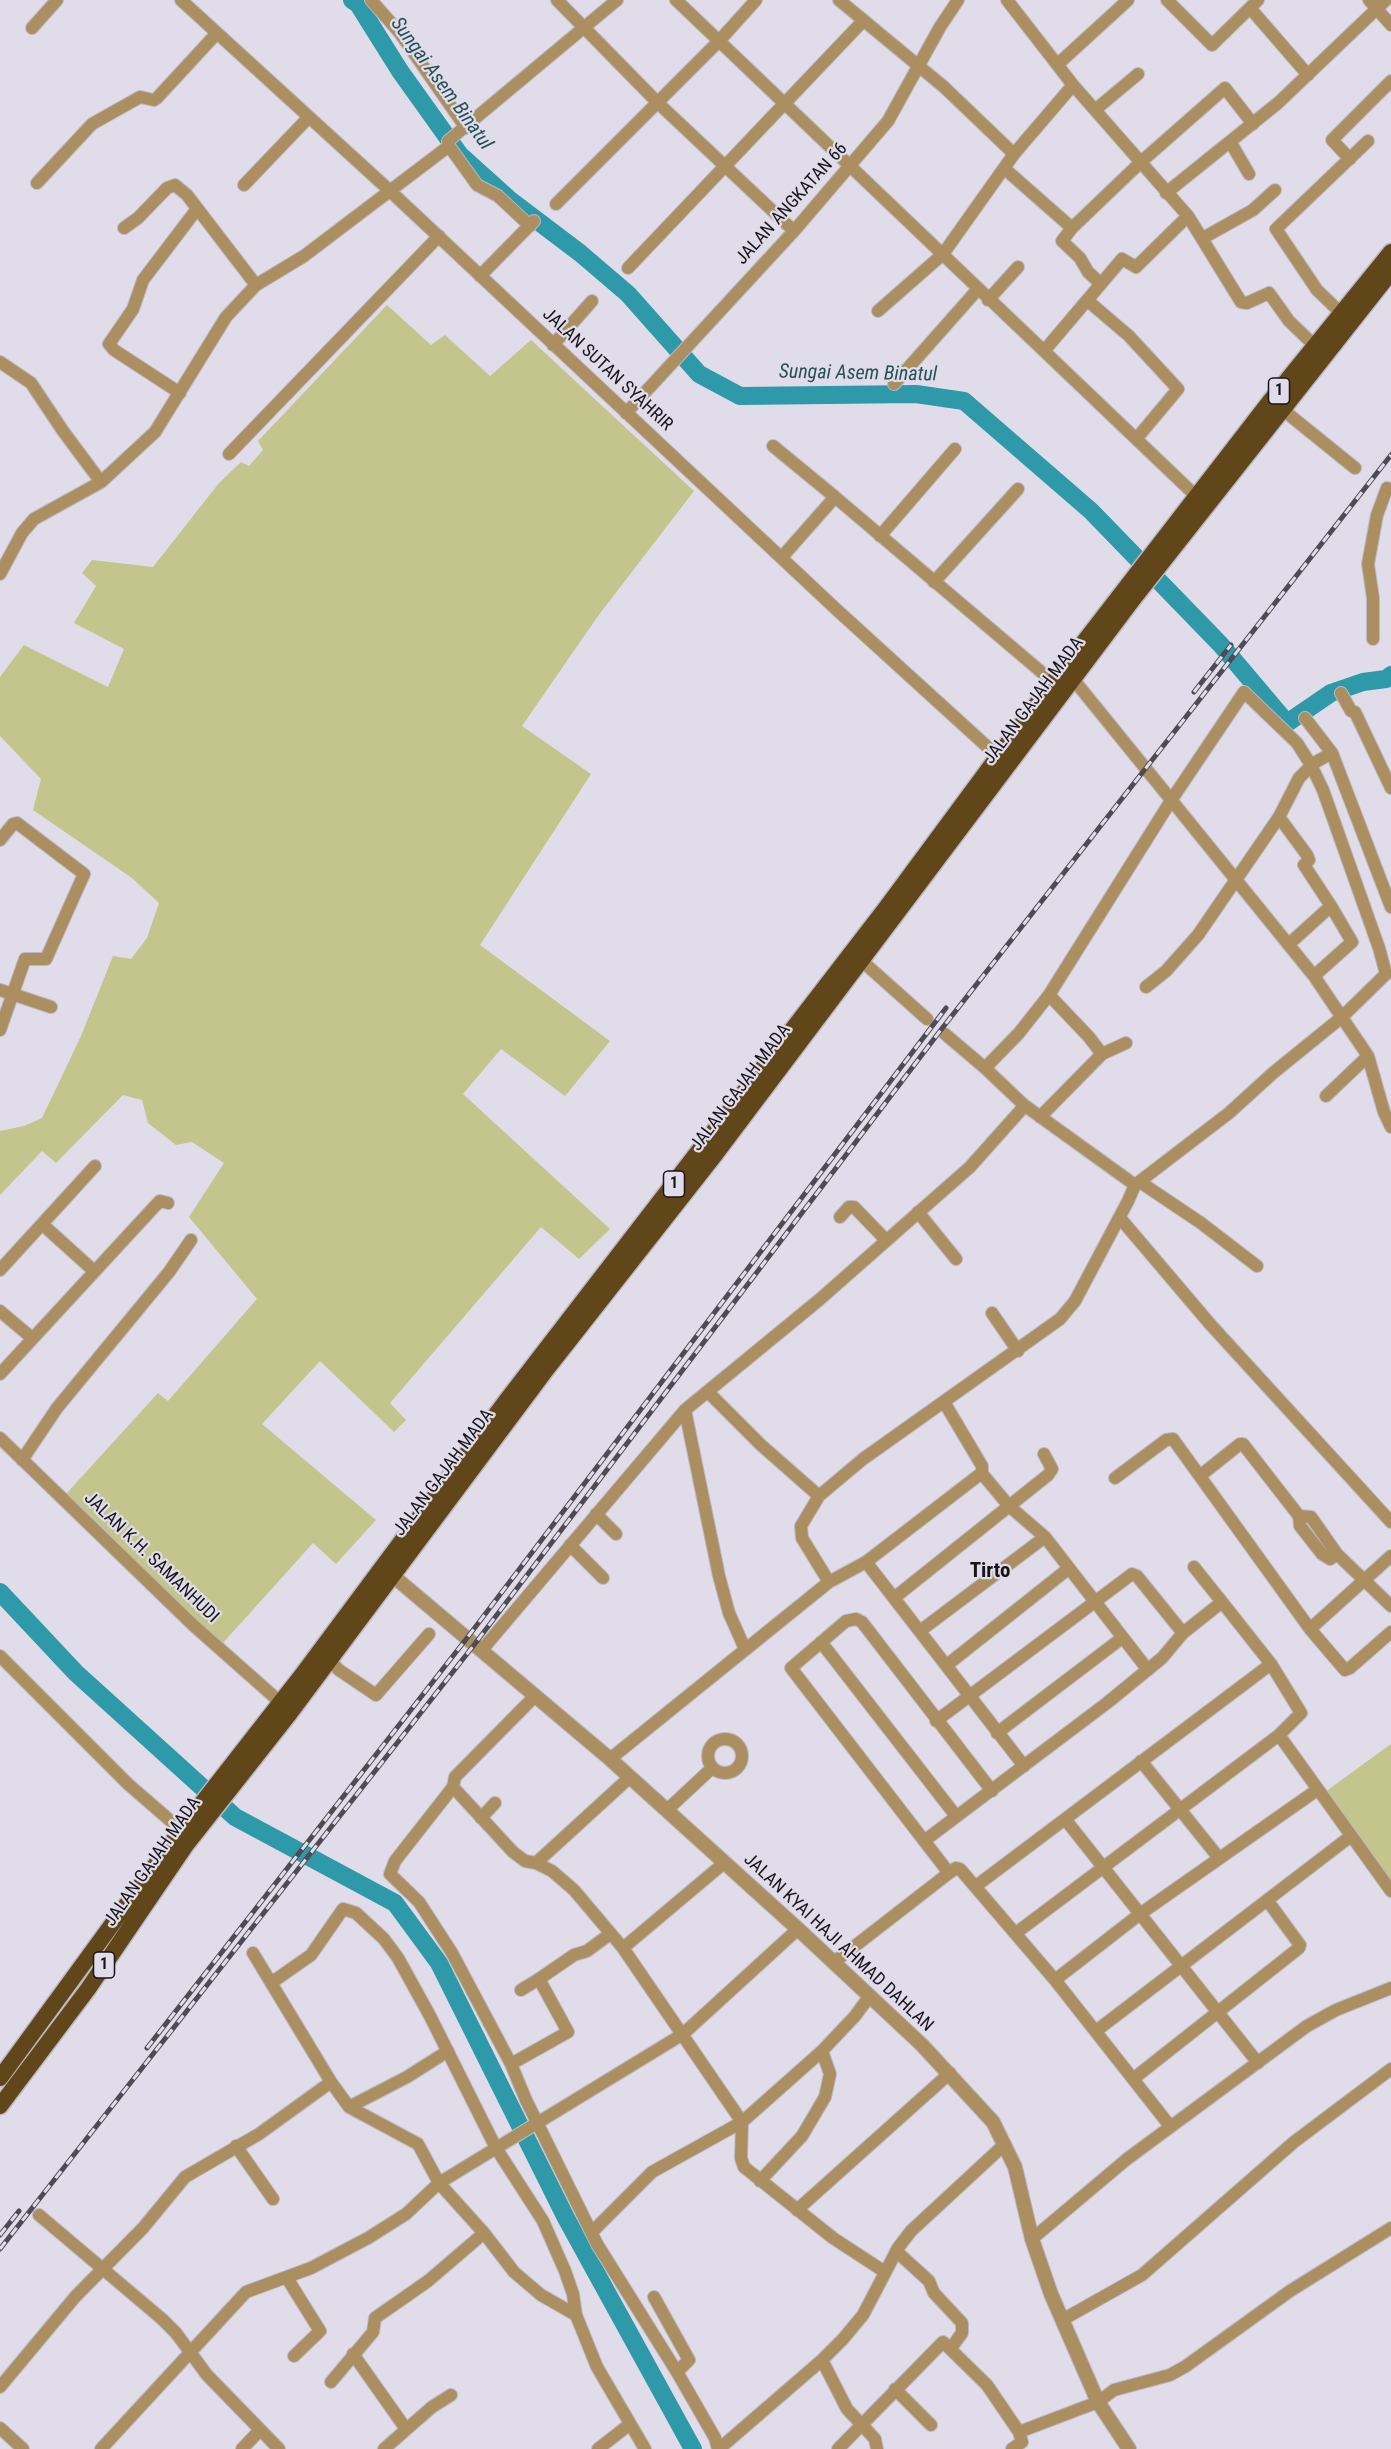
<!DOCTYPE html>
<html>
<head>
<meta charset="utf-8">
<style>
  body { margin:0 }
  canvas { display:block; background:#e0dcea }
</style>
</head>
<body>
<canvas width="1391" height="2449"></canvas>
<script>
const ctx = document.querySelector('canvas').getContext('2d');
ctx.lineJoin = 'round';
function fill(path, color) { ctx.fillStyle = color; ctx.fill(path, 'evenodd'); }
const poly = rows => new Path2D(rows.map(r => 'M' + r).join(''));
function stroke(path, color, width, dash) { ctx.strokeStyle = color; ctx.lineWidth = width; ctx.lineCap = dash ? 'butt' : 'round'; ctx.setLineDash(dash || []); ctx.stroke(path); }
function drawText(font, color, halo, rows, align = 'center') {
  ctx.font = font + ' "Roboto Condensed",sans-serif'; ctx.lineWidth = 4.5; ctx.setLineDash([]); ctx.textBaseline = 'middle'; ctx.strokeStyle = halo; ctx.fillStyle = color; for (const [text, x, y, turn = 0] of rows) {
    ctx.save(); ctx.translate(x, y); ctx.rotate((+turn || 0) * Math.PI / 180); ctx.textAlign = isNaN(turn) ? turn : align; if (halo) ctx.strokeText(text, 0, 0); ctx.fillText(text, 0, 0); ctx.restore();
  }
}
const green = poly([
  [387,305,431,345,445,335,490,376,531,340,694,491,598,616,522,726,591,774,480,945,610,1041,565,1096,501,1049,463,1094,610,1229,579,1259,541,1227,390,1403,406,1420,394,1432,320,1361,262,1424,376,1520,336,1564,313,1543,222,1644,144,1572,66,1494,158,1393,168,1401,257,1299,189,1217,224,1163,192,1142,176,1145,148,1123,142,1100,123,1095,56,1163,42,1151,0,1195,0,1131,24,1126,42,1118,81,1036,113,956,131,959,147,938,159,903,132,878,33,810,41,779,0,736,0,677,24,645,108,687,124,649,74,623,96,586,82,573,92,560,153,567,219,483,241,462,249,466,263,450,258,441],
  [1391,1744,1391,1882,1325,1792]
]);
const river = poly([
  [352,0,358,4,400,71,460,155,510,200,580,253,628,294,699,374,740,396,916,394,964,401,1091,511,1221,645,1287,723,1331,693,1363,682,1386,679,1391,675],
  [0,1592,76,1673,235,1817,395,1903,439,1963,566,2218,693,2449]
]);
const minor = poly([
  [181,0,389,190,837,610,1004,762],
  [371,0,400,33,466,128],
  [557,0,658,103,794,231],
  [676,0,1197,497],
  [839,0,944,87,1014,154],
  [1007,0,1073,85,1188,216,1241,302,1247,303,1269,293,1289,321,1315,346],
  [1167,0,1212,45,1258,0],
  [1369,0,1391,25],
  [1250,8,1308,75],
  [32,28,57,0],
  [1058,64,1128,0],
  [1095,110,1138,74],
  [1231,143,1249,174],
  [449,146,477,185,498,196,530,226],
  [1350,159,1332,140,1391,81],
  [1005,169,1072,228],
  [37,183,92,124,140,97,154,100,157,98,217,33],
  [244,185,309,117],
  [1166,193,1278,103,1386,0],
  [556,204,720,40,756,0],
  [124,228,138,218,167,188,175,185,187,195,256,285],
  [1203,238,1253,210,1275,190],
  [628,268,863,21],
  [480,276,534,221],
  [1101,284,1088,272,1080,258,1062,241,1072,228,1142,161,1225,88,1253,124],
  [988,300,1018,267],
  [1088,301,1129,336,1178,389,1137,438],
  [878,311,943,254,1014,154,1073,85],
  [1341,313,1317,290,1276,229,1368,141],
  [553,345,592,301],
  [1044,351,1122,259,1136,267,1188,216],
  [0,362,31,383,63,431,101,482],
  [894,384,978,289],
  [180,393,114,350,109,344,133,309,143,280,197,209],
  [1277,405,1355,468],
  [626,413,794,231,888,121,940,27,958,0],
  [773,446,835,497],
  [229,454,439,236],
  [880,536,955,449],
  [782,557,835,497,1059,687],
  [0,574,22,533,34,519,101,482,155,432,226,317,256,285,304,256,449,146,448,141,617,0],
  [934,582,1018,489],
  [1373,639,1373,598,1368,564,1377,515,1387,488],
  [1069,674,1314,976,1368,1056,1384,1112,1391,1127],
  [1341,693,1351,711,1355,712,1391,788],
  [1305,718,1332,753,1391,907],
  [1279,817,1307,855,1309,860,1304,865,1331,906,1289,944],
  [0,840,13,824,17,823,84,874,46,959,25,959,0,1030],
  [862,961,927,1019],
  [1314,976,1352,942,1331,906],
  [1146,987,1166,971,1198,935,1279,817,1299,778,1314,763,1332,753],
  [0,990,51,1007],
  [1049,995,1089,1037,1102,1054],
  [945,1034,985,1068],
  [1326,1096,1368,1056],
  [1040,1117,1102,1054,1126,1043],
  [1140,1182,1201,1223,1257,1266],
  [918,1212,956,1259],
  [840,1217,849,1207,854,1207,886,1240],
  [1120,1218,1210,1324,1391,1522],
  [42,1224,94,1271],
  [0,1270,95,1166],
  [0,1311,32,1338],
  [992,1313,1018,1351],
  [0,1374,155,1206,160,1201,168,1203],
  [709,1393,761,1445,819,1496],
  [944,1402,982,1466,982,1475],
  [685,1410,719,1576,729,1613,745,1649],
  [0,1438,193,1625,280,1702],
  [22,1460,57,1408,169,1272,191,1240],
  [1201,1475,1240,1444,1243,1444,1299,1516,1300,1526,1322,1554,1330,1559,1337,1554],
  [1115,1478,1166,1440,1173,1439,1310,1629,1391,1556],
  [596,1514,616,1534],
  [1299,1516,1311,1517,1337,1554,1391,1606],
  [570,1545,603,1578],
  [866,1562,1024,1766],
  [1194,1567,1222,1602],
  [829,1582,802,1538,801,1526,819,1496,863,1459,1060,1319,1075,1301,1128,1201,1135,1185,1024,1105],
  [894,1598,1048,1475,1052,1469,1044,1454],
  [1310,1629,1345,1670,1350,1668,1391,1632],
  [920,1631,1045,1537],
  [821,1642,956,1816],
  [481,1651,685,1410,819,1300,970,1167,1020,1111,1024,1105,985,1068,1019,1033,1049,995,1172,799,1244,692,1297,743,1311,765,1323,790,1379,948,1386,974,1342,1017,1273,1073,1229,1113,1135,1185],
  [0,1656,128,1784,181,1830],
  [329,1660,339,1670,376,1695,429,1634],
  [947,1665,1068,1569],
  [535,1696,455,1777,453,1787,395,1861,390,1874,419,1902,452,1953,511,2064,526,2100,597,2244,677,2372,715,2438,718,2449],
  [936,1721,1132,1574,1137,1576,1183,1633],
  [997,1733,1122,1638],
  [1279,1735,1391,1891],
  '708 1756a17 17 0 1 1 34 0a17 17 0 1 1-34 0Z',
  [610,1759,829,1582,866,1562,979,1475,984,1476,1009,1506,1045,1537,1148,1670],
  [1141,1761,1219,1858],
  [453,1787,513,1852,525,1861,536,1863,552,1871,574,1890,623,1948,724,1863],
  [667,1810,712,1768],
  [481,1818,495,1803],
  [1065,1819,1258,2063],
  [924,1841,1107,1703,1162,1658,1183,1633,1222,1602,1271,1664,1301,1713,1279,1735,1016,1933],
  [536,1863,629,1778],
  [949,1873,791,1668,846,1621,856,1619,862,1622,992,1791],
  [976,1886,1271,1664],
  [623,1948,742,2122,822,2051,855,2016,869,1997],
  [253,1953,331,2082],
  [833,1963,949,1873,956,1868,960,1869,1055,1980,1170,2126],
  [1055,1980,1140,1914,1317,1790],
  [271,1983,311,1955,343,1909,356,1913,384,1939,398,1958,430,2016,496,2148,543,2221,565,2271,573,2294,576,2315,597,2367,645,2449],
  [521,1990,539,1979],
  [1096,2031,1351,1836],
  [511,2064,568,2032,539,1979,574,1955,587,1951,610,1934],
  [1133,2079,1299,1948,1300,1945,1267,1900],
  [349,2107,407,2077,448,2051],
  [236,2146,273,2199],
  [760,2181,802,2136,825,2097,830,2074,822,2051],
  [797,2210,950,2073],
  [39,2215,162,2319,176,2333,207,2375,279,2449],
  [592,2232,652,2172,742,2122,741,2158,744,2167,833,2238,885,2272],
  [1032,2239,1127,2159,1307,2026,1336,2010,1391,1988],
  [896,2251,929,2281,934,2293,962,2323,962,2333,951,2348],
  [287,2278,320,2331,294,2356],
  [654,2297,689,2360,677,2372],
  [1062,2320,1142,2275,1294,2142,1391,2069],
  [353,2354,406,2429],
  [822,2360,847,2409,875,2439,877,2449],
  [331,2382,373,2332,375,2318,428,2281,484,2233],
  [0,2387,75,2297,143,2228,185,2177,259,2134,331,2082,349,2107,418,2144,439,2183,484,2233,514,2272,541,2295,576,2315],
  [895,2389,931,2425],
  [0,2428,23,2449],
  [1019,2432,1098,2402,1114,2390,1170,2375,1186,2366,1290,2291,1391,2228],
  [101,2449,246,2292,311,2268,368,2238,406,2214,439,2183,683,2034,798,1929],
  [242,2449,260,2430],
  [384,2449,432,2407,451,2395],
  [598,2449,630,2424],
  [719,2449,822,2360,843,2339,863,2315,898,2248,911,2231,1005,2144],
  [838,2449,943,2342,987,2385,1019,2432,1022,2442,1012,2449]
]);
const tertiary = poly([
  [386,1570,610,1759,798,1929,922,2045,993,2122,1015,2167,1032,2239,1051,2294,1098,2402,1129,2449]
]);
const trunk = poly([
  [0,2078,181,1830,302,1675,506,1401,886,908,1053,682,1271,400,1391,252],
  [0,2106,88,1989,186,1845,290,1713,546,1370,714,1156,1134,598,1391,272]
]);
const rail = poly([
  [1194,692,1231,645],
  [147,2048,467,1638,946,1008],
  [0,2235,19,2211],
  [0,2249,474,1645,940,1031,1391,455]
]);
const shields = [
  [1279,391,21],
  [674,1184,21],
  [104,1965,21]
];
const shieldNames = [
  ["1",1279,391],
  ["1",674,1184],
  ["1",104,1965]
];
const streetNames = [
  ["JALAN ANGKATAN 66",792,204,-48],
  ["JALAN SUTAN SYAHRIR",607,370,43],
  ["JALAN GAJAH MADA",1034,701,-53],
  ["JALAN GAJAH MADA",741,1088,-53],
  ["JALAN GAJAH MADA",444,1473,-53],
  ["JALAN K.H. SAMANHUDI",151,1558,44],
  ["JALAN GAJAH MADA",153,1862,-55],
  ["JALAN KYAI HAJI AHMAD DAHLAN",838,1943,43]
];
const waterNames = [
  ["Sungai Asem Binatul",441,84,54],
  ["Sungai Asem Binatul",858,374,1]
];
const quarterNames = [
  ["Tirto",990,1572]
];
fill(green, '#c3c58c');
stroke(river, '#2d99a9', 18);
stroke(minor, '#bcb8c5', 14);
stroke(tertiary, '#bcb8c5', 16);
stroke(trunk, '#bcb8c5', 19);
stroke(minor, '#ab8f61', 12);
stroke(tertiary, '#ab8f61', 14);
stroke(trunk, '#604618', 16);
stroke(rail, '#4e4c53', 5);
stroke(rail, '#e0dcea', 3, [9]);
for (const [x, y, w] of shields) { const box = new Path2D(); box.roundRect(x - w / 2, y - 13, w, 26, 4.5); ctx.fillStyle = '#e0dcea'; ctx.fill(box); stroke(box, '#17151a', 1.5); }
drawText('bold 16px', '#17151a', null, shieldNames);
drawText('18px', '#17151a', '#e0dcea', streetNames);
drawText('italic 20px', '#245159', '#e0dcea', waterNames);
drawText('bold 21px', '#17151a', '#e0dcea', quarterNames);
</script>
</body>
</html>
